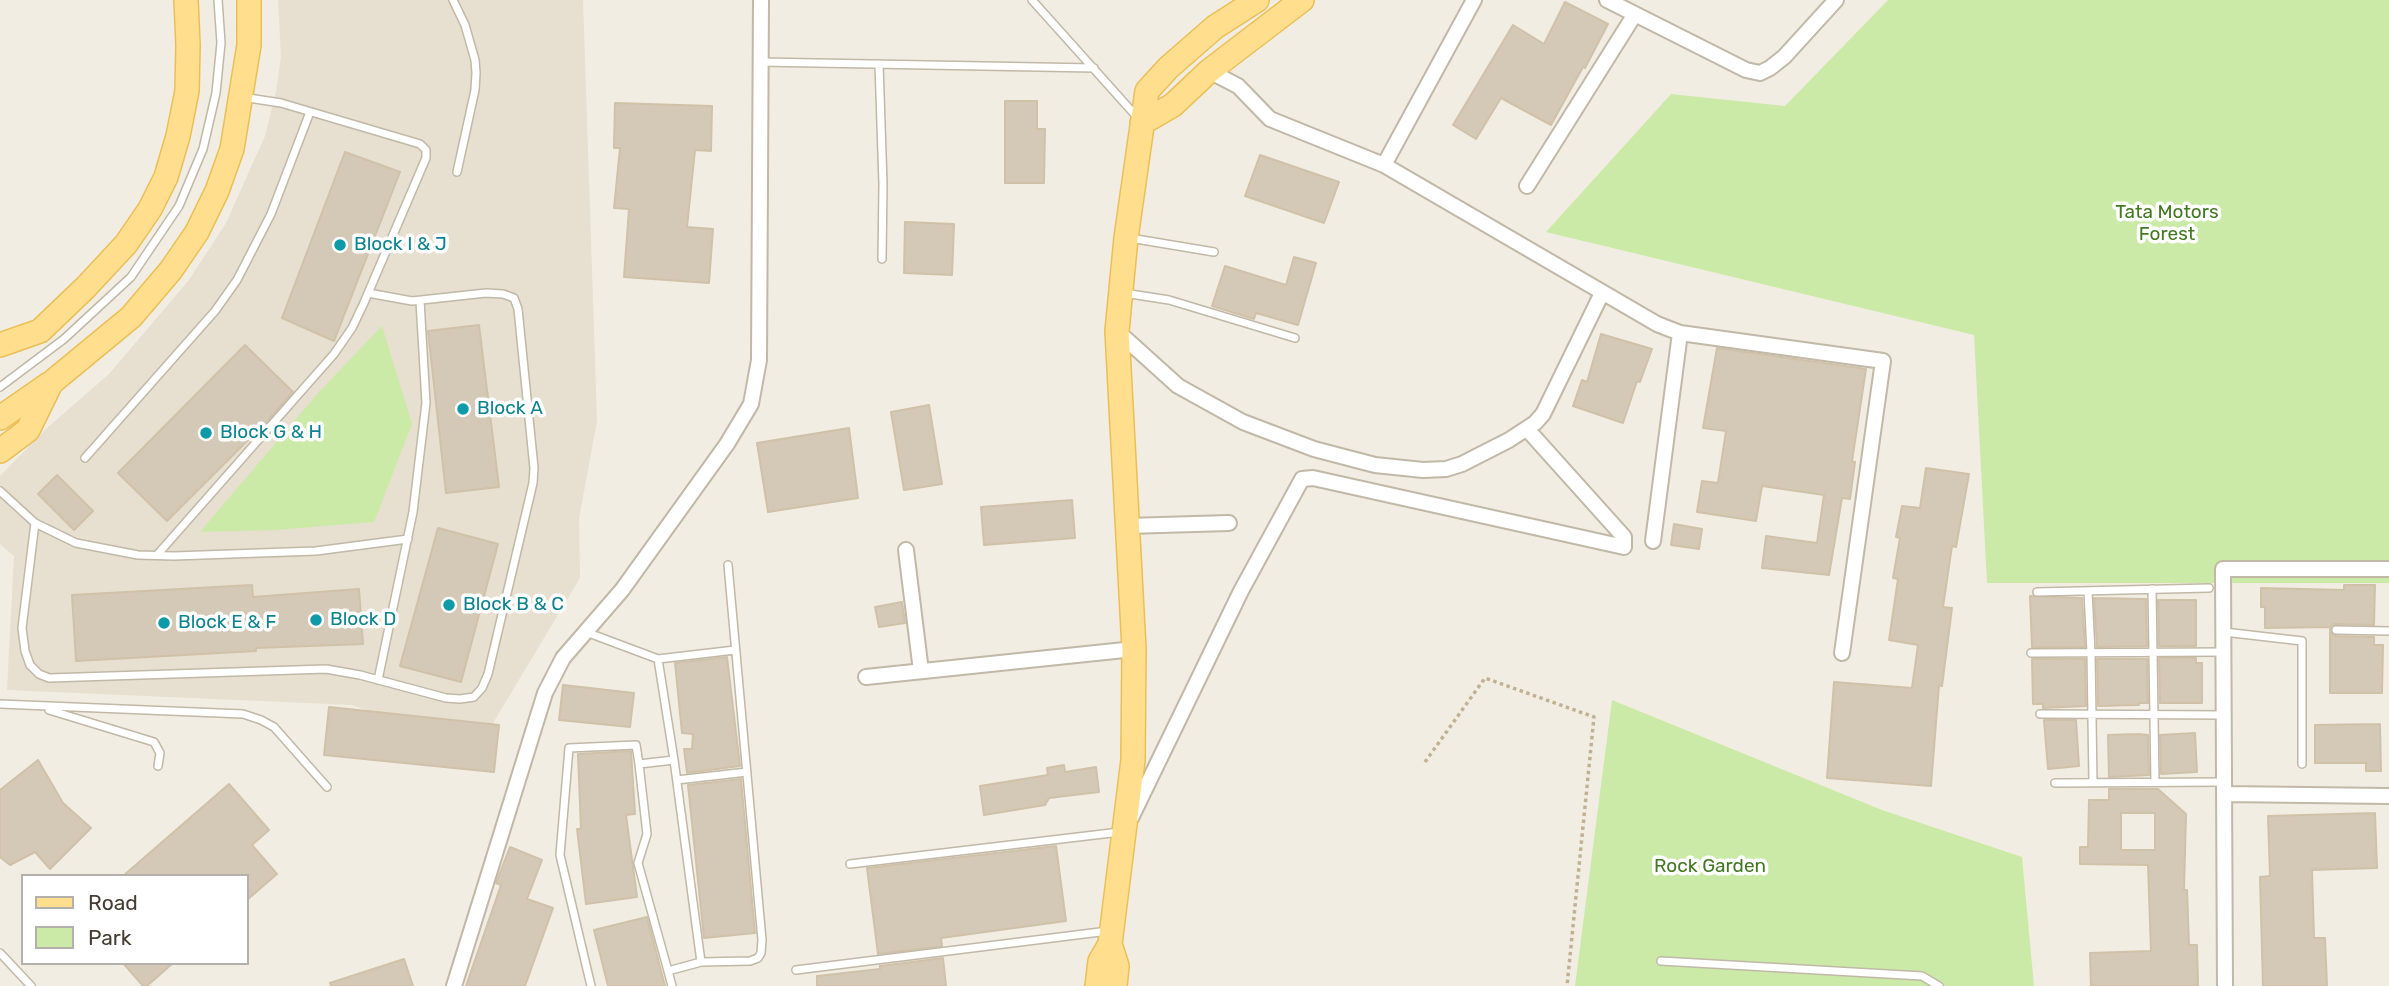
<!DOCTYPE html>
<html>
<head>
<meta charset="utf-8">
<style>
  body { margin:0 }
  #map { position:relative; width:2389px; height:986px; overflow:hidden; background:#f2ede2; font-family:Rubik,sans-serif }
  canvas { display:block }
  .legend { position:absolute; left:21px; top:874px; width:228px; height:91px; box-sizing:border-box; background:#fff; border:2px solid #b4b1ad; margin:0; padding:9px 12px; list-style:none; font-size:21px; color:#443d32 }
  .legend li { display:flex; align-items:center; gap:14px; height:35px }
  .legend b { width:35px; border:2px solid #b4b1ad }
</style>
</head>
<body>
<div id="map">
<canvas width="2389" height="986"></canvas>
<ul class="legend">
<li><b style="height:9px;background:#ffdf8e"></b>Road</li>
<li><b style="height:19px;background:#cceaa7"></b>Park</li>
</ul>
</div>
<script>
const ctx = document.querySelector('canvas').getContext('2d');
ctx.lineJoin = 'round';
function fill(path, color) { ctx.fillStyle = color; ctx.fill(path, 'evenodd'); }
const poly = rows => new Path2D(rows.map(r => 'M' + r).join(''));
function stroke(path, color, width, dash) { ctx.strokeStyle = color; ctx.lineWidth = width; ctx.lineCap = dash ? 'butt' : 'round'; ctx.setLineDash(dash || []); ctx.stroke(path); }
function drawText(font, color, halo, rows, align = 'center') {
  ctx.font = font + ' Rubik,sans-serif'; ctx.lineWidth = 7; ctx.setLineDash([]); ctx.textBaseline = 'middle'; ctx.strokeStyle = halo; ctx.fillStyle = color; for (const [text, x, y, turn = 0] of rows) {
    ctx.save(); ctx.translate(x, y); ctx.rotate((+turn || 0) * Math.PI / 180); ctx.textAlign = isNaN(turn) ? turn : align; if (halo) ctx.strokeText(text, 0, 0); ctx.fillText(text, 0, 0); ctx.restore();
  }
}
const residential = poly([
  [278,0,583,0,597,421,579,519,580,578,478,748,352,705,7,690,14,556,0,544,0,476,47,428,109,374,189,280,226,223,265,136,276,92,281,57]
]);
const green = poly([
  [1888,0,2389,0,2389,583,1987,583,1974,335,1546,232,1671,94,1785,106],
  [382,326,412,424,374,522,276,530,200,532,319,392],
  [1612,700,1882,810,2022,857,2034,986,1575,986]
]);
const building = poly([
  [1565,2,1608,24,1585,68,1583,67,1551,125,1501,98,1476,139,1453,125,1513,25,1544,44,1565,2],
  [1005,101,1037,101,1037,129,1045,129,1044,183,1005,183,1005,101],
  [615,103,712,106,711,151,695,150,687,227,713,229,709,283,624,277,629,209,614,208,620,148,614,148,615,103],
  [345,152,400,172,334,341,282,318,345,152],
  [1260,155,1339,182,1324,223,1245,196,1260,155],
  [905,222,954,224,952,275,904,273,905,222],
  [1294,257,1316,263,1298,325,1256,313,1254,319,1212,306,1225,266,1286,285,1294,257],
  [479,325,499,487,446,493,428,331,479,325],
  [1601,334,1652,349,1640,382,1637,381,1623,423,1573,406,1582,380,1587,382,1601,334],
  [245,345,293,392,268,420,167,521,118,473,245,345],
  [1717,348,1866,369,1852,461,1855,462,1850,499,1842,498,1829,575,1762,568,1766,536,1817,543,1824,495,1762,486,1756,521,1697,512,1702,481,1718,483,1726,431,1703,428,1717,348],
  [929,405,942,484,904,490,891,412,929,405],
  [849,428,858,498,768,512,757,443,849,428],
  [1926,468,1969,474,1956,547,1952,546,1943,607,1952,608,1942,686,1939,685,1931,786,1827,778,1834,682,1912,688,1918,645,1889,640,1898,579,1893,578,1900,538,1896,537,1902,506,1920,508,1926,468],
  [57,475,93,511,74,530,38,494,57,475],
  [1072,500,1075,538,984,545,981,507,1072,500],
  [1674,524,1702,529,1699,549,1671,545,1674,524],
  [438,528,498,544,461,682,400,666,438,528],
  [252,585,253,597,359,589,363,644,256,648,256,651,76,661,72,595,252,585],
  [2344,585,2375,585,2374,625,2335,624,2331,626,2330,631,2336,636,2374,637,2374,645,2383,645,2382,693,2330,693,2330,627,2265,628,2265,607,2261,607,2261,588,2344,590,2344,585],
  [2030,596,2082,598,2085,647,2032,647,2030,596],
  [2094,598,2146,599,2147,646,2097,647,2094,598],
  [2158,600,2196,600,2196,646,2159,646,2158,600],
  [902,602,905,623,879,627,875,607,902,602],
  [727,657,740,766,687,773,684,749,692,749,693,734,682,733,675,663,727,657],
  [2159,658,2196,658,2196,663,2202,663,2202,703,2160,703,2159,658],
  [2032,659,2085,659,2086,706,2043,708,2043,704,2033,704,2032,659],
  [2097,659,2147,659,2148,703,2139,703,2139,705,2098,706,2097,659],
  [563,685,634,693,630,727,559,720,563,685],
  [329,707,499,725,494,772,324,755,329,707],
  [2044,720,2076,720,2079,766,2048,769,2044,720],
  [2380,724,2381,771,2366,771,2366,763,2315,763,2315,725,2380,724],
  [2195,733,2197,772,2161,774,2160,735,2195,733],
  [2138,734,2148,735,2149,775,2109,777,2108,735,2138,734],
  [631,751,635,814,626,815,637,897,586,904,577,829,581,829,578,754,631,751],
  [38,760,63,803,91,828,50,869,35,852,10,865,0,857,0,790,38,760],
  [1064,765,1065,772,1096,767,1099,792,1049,798,1045,805,984,815,980,786,1048,775,1047,768,1064,765],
  [741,779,755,933,704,938,688,785,741,779],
  [229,784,269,830,252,845,277,874,247,900,247,876,123,876,229,784],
  [2109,789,2158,789,2186,814,2184,890,2187,890,2189,945,2197,945,2198,986,2091,986,2090,953,2151,951,2148,865,2080,864,2080,847,2088,847,2089,800,2109,800,2109,789],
  [2121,813,2155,813,2155,850,2121,850,2121,813],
  [2375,813,2377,868,2312,870,2314,938,2325,938,2327,986,2263,986,2260,877,2270,876,2268,816,2375,813],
  [1056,846,1066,921,941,938,942,946,878,954,867,868,1056,846],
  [510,847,542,860,527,899,553,908,525,986,466,986,501,885,496,883,510,847],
  [647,917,665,986,608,986,594,930,647,917],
  [943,958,946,986,817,986,817,976,880,969,880,966,943,958],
  [404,959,413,986,331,986,330,983,404,959],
  [123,963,173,963,147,986,143,986,123,963]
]);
const path = poly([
  [1425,762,1485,678,1594,717,1567,986]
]);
const lane = poly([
  [453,0,465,25,475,60,476,73,475,90,457,172],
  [1032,0,1137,117],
  [760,62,1094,68],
  [879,64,883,184,882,259],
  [1130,238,1214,252],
  [1124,293,1169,300,1295,338],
  [0,387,64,339,131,277,179,206,203,149,216,93,221,43,218,0],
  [85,458,215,311,237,280,271,214,310,112],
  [0,491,35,523,76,543,138,555,174,556,316,551,408,539],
  [35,523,22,628,25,651,30,665,39,674,49,678,326,669,360,675,446,698,460,699,474,697,482,688,488,674,533,483,534,468,518,309,514,298,503,294,486,293,412,301,368,293],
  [157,555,334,354,352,328,363,305,426,158,426,150,420,144,281,103,242,97],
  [2152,589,2155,782],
  [2088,591,2091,653,2093,783],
  [2037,592,2209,588],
  [2336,630,2389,631],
  [586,632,658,659,674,760,639,764,647,834,638,863,668,971],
  [2224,632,2302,641,2302,764],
  [2031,653,2224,652],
  [658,659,735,650],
  [378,680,413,512,426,403,420,301],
  [0,704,243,714,261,720,274,727,327,787],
  [49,710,154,742,160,753,158,766],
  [2040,714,2224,715],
  [674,760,701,962],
  [677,780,747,772],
  [2055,783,2224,782],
  [850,864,1120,832],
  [0,953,31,986],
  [1661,961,1922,976,1939,986],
  [796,970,1108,931],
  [591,986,560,855,569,748,636,745,639,764],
  [672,986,668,971,701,962,750,961,758,958,761,953,762,940,728,565]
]);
const street = poly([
  [1607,0,1746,70,1760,73,1770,68,1784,57,1836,0],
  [1209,71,1238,86,1270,119,1384,165,1657,324,1680,333,1883,361,1842,653],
  [1384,165,1474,0],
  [1527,186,1635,14],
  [1117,331,1178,386,1243,422,1314,449,1375,465,1423,470,1446,469,1462,464,1509,440,1535,423,1543,414,1602,293],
  [1127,526,1229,523],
  [1653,541,1680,333],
  [906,550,921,671],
  [866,677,1134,649],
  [2224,794,2389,796],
  [1131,818,1241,591,1302,479,1313,478,1624,547,1624,537,1527,429],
  [454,986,545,693,563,658,622,590,727,444,751,404,759,360,761,0],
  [2225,986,2223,569,2389,569]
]);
const primary = poly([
  [1142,123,1173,105,1209,71,1302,0],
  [0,345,40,331,85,288,126,244,150,209,166,177,178,136,187,91,188,45,186,0],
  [0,418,49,384],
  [0,451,28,430,51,383,131,317,171,270,197,232,217,191,232,149,249,45,249,0],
  [1110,944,1117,966,1115,986],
  [1097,986,1100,961,1110,944,1133,760,1134,649,1117,331,1126,238,1147,91,1168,68,1215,27,1257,0]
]);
const markers = [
  [340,245,7,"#0f9aa8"],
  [463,409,7,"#0f9aa8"],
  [206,433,7,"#0f9aa8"],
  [449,605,7,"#0f9aa8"],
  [316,620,7,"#0f9aa8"],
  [164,623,7,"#0f9aa8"]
];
const parkNames = [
  ["Tata Motors",2167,213],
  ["Forest",2167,235],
  ["Rock Garden",1710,867]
];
const cultureNames = [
  ["Block I & J",354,245],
  ["Block A",477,409],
  ["Block G & H",220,433],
  ["Block B & C",463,605],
  ["Block D",330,620],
  ["Block E & F",178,623]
];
fill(residential, '#e7dfcf');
fill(green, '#cceaa7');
fill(building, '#d4c9b6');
stroke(building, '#d0c1a9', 2);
stroke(lane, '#c1b8a7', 10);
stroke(street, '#c1b8a7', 18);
stroke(primary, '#ebbf56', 26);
stroke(path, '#c1b194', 3.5, [3.5, 3.5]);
stroke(lane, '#fff', 7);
stroke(street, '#fff', 14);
stroke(primary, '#ffdf8e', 23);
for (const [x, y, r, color] of markers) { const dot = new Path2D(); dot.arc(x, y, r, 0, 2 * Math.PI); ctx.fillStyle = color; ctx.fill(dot); stroke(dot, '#fff', 2.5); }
drawText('19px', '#437922', '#fff', parkNames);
drawText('19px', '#0d838f', '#fff', cultureNames, 'left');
</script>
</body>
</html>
